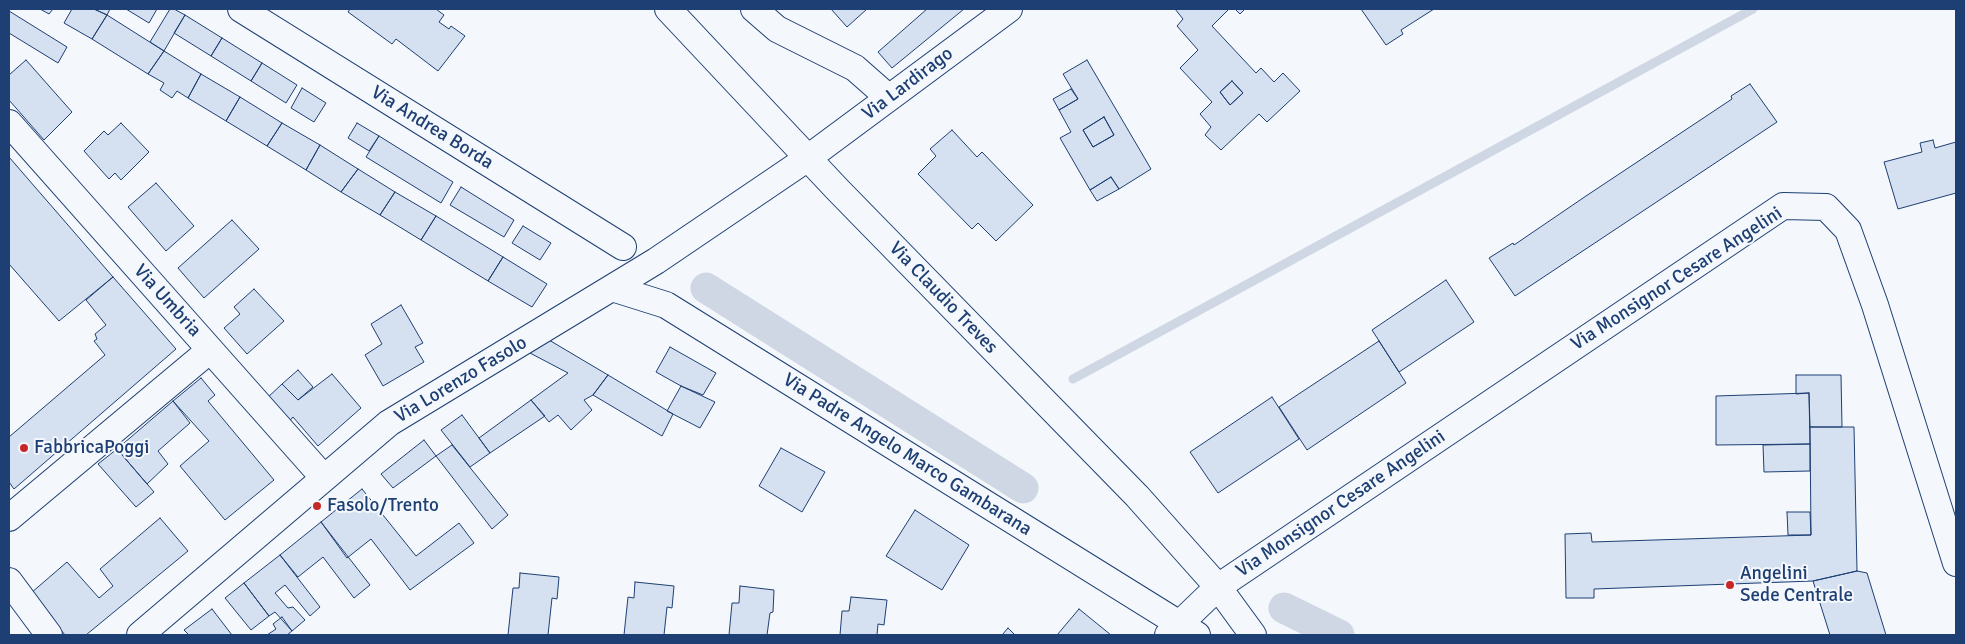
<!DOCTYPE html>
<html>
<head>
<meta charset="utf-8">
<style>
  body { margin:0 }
  #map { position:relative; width:1965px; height:644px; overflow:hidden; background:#f4f7fb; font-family:Signika,sans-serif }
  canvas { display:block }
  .frame { position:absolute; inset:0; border:10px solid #1d3f73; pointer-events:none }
</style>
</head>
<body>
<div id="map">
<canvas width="1965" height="644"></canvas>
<div class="frame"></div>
</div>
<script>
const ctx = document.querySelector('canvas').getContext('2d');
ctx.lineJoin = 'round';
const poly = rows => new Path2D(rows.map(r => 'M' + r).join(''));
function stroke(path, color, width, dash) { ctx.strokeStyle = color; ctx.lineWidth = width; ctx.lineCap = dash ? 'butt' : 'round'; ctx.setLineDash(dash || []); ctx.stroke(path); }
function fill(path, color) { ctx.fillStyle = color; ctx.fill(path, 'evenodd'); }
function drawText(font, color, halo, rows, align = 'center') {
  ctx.font = font + ' Signika,sans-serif'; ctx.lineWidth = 4; ctx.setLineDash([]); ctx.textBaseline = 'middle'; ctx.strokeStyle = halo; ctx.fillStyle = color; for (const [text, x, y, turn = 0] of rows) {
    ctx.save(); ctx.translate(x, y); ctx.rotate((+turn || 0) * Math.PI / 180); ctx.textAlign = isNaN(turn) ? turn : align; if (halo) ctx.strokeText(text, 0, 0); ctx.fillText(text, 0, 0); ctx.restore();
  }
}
const stream = poly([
  [1073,379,1753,9]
]);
const canal = poly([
  [706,288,1023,488],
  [1284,608,1339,635]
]);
const building = poly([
  [40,9,53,9,49,14,40,9],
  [72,9,94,9,107,15,92,39,64,23,72,9],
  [94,9,110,9,107,15,94,9],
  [126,9,157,9,149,23,126,9],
  [170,9,174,9,185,15,164,51,150,42,170,9],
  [350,9,436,9,444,15,439,22,449,29,451,26,465,36,438,71,396,39,392,44,348,12,350,9],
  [831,9,867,9,847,27,831,9],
  [927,9,964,9,892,68,878,52,927,9],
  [1175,9,1229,9,1212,26,1256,73,1261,68,1274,82,1283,73,1300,91,1267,122,1259,114,1221,150,1205,135,1211,127,1200,114,1212,102,1180,68,1198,50,1177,26,1183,19,1175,9],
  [1232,81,1243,93,1230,105,1220,92,1232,81],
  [1235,9,1245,9,1240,14,1235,9],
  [1361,9,1434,9,1401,30,1403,34,1386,45,1361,9],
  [9,11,67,47,58,63,9,33,9,11],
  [107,15,164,51,148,74,92,39,107,15],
  [185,15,222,38,211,56,174,33,185,15],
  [222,38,262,63,251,81,211,56,222,38],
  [164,51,201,74,188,98,177,91,172,98,160,90,164,83,148,74,164,51],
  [26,60,72,112,44,140,9,100,9,75,26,60],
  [1087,60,1151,169,1119,189,1111,177,1090,190,1060,138,1071,132,1059,110,1078,99,1063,74,1087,60],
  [1104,117,1114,135,1093,147,1083,130,1104,117],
  [262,63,297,85,286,103,251,81,262,63],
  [201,74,240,97,226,121,188,98,201,74],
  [1232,81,1243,93,1230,105,1220,92,1232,81],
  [1750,84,1777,122,1515,296,1489,258,1513,243,1514,245,1586,196,1732,99,1731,96,1750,84],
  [302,88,326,103,314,122,291,108,302,88],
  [1071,89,1078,99,1059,110,1053,99,1071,89],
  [240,97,282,123,267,146,226,121,240,97],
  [1104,117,1114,135,1093,147,1083,130,1104,117],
  [121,123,149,152,121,180,115,173,109,179,84,151,104,131,108,135,121,123],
  [282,123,320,145,306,170,267,146,282,123],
  [357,123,379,136,369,151,348,138,357,123],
  [952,130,977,157,982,152,1033,205,996,241,978,223,972,229,918,174,936,156,930,149,952,130],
  [379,136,453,182,441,203,366,157,379,136],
  [1933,140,1935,148,1956,142,1956,193,1898,209,1884,162,1922,152,1920,143,1933,140],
  [320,145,358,169,341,192,306,170,320,145],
  [9,157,113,277,59,321,9,264,9,157],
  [358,169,395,192,380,215,341,192,358,169],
  [1111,177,1119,189,1097,201,1090,190,1111,177],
  [156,183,194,226,166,251,128,207,156,183],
  [461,187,514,220,504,237,450,205,461,187],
  [395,192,436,216,421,240,380,215,395,192],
  [436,216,503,257,488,281,421,240,436,216],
  [232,220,259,249,204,298,178,268,232,220],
  [523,226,551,243,540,260,512,243,523,226],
  [503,257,547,284,532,307,488,281,503,257],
  [113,277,176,349,14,489,9,482,9,437,105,355,94,341,97,339,95,334,106,325,86,300,113,277],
  [1446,280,1474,322,1399,372,1372,330,1446,280],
  [254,289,284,321,247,354,224,328,240,314,234,307,254,289],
  [401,305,423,343,415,347,424,362,383,386,365,355,382,344,371,324,401,305],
  [549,340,608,375,593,395,584,400,592,410,571,430,558,415,549,422,531,400,568,373,530,353,549,340],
  [1379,341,1406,383,1307,450,1279,407,1379,341],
  [670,347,716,373,703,395,681,386,656,372,670,347],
  [298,370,313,387,298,400,282,384,298,370],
  [332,374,361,408,318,446,293,417,287,424,265,400,282,384,298,400,332,374],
  [608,375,673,414,662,436,593,395,608,375],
  [1796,375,1841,375,1842,427,1810,427,1809,393,1796,394,1796,375],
  [201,378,215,395,208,401,274,480,225,520,180,466,209,441,173,401,201,378],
  [681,386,715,402,700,428,667,411,681,386],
  [1809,393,1810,444,1716,445,1716,396,1809,393],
  [1272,397,1299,439,1218,493,1190,452,1272,397],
  [531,400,545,416,490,453,479,438,531,400],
  [173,401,190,423,158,451,168,464,147,484,117,449,173,401],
  [462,415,490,453,470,467,441,430,462,415],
  [1810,427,1854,427,1857,571,1813,581,1594,589,1594,598,1566,598,1565,534,1591,533,1592,542,1811,535,1810,427],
  [424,440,436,456,393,488,381,474,424,440],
  [1810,444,1810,471,1764,472,1763,445,1810,444],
  [452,445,508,515,492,529,436,456,452,445],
  [781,448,825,472,802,512,759,486,781,448],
  [117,449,154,492,136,507,98,464,117,449],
  [362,489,416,556,459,523,474,543,410,590,371,539,347,558,321,522,362,489],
  [915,510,969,545,942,590,886,556,915,510],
  [1787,512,1810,512,1811,535,1788,535,1787,512],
  [160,518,188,551,86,635,65,635,31,593,67,562,99,598,113,586,100,569,160,518],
  [321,522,370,585,354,598,323,557,298,577,280,555,321,522],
  [280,555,320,607,310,616,285,585,275,593,288,608,293,607,305,620,292,631,275,612,269,616,244,583,280,555],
  [1857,571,1867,573,1886,635,1830,635,1813,581,1857,571],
  [520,573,559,577,557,599,552,598,548,635,508,635,513,588,519,588,520,573],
  [635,582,674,586,672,608,667,607,664,635,624,635,628,597,634,598,635,582],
  [244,583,269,616,251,630,225,598,244,583],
  [740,586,774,590,773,612,770,613,767,635,729,635,732,603,739,603,740,586],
  [851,597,887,600,884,625,878,624,877,635,840,635,842,611,849,611,851,597],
  [212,609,232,635,189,635,184,630,212,609],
  [1079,609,1111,635,1057,635,1079,609],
  [282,617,292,631,287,635,267,635,276,629,273,624,282,617],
  [1008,628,1015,635,1002,635,1008,628]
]);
const street = poly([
  [241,9,623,247],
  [668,9,837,189,1137,496,1218,587,1253,635],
  [754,9,777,29,855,68,889,98],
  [9,123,324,478],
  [612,288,666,305,1197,635],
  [9,518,210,350],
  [9,581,49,635],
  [140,635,389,423,656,261,808,158,1009,9],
  [1168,635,1218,587,1783,206,1826,207,1848,230,1875,305,1956,563]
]);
const markers = [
  [24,448,5,"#c62828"],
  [317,506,5,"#c62828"],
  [1730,585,5,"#c62828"]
];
const streetNames = [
  ["Via Lardirago",908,84,-37],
  ["Via Andrea Borda",432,128,32],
  ["Via Monsignor Cesare Angelini",1677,279,-33],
  ["Via Claudio Treves",943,298,46],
  ["Via Umbria",167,301,48],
  ["Via Lorenzo Fasolo",461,380,-31],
  ["Via Padre Angelo Marco Gambarana",907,455,32],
  ["Via Monsignor Cesare Angelini",1341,504,-34]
];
const poiNames = [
  ["FabbricaPoggi",34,448],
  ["Fasolo/Trento",327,506],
  ["Angelini",1740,574],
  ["Sede Centrale",1740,596]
];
stroke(stream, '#cfd7e4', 9);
stroke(canal, '#cfd7e4', 31);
fill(building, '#d5e0f0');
stroke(building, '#1d3f73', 1);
stroke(street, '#1d3f73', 28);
stroke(street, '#f4f7fb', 26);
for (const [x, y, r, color] of markers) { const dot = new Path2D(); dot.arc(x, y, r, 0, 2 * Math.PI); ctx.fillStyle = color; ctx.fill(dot); stroke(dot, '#f4f7fb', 2); }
drawText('19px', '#1d3f73', '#f4f7fb', streetNames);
drawText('19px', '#1d3f73', '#f4f7fb', poiNames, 'left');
</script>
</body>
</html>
